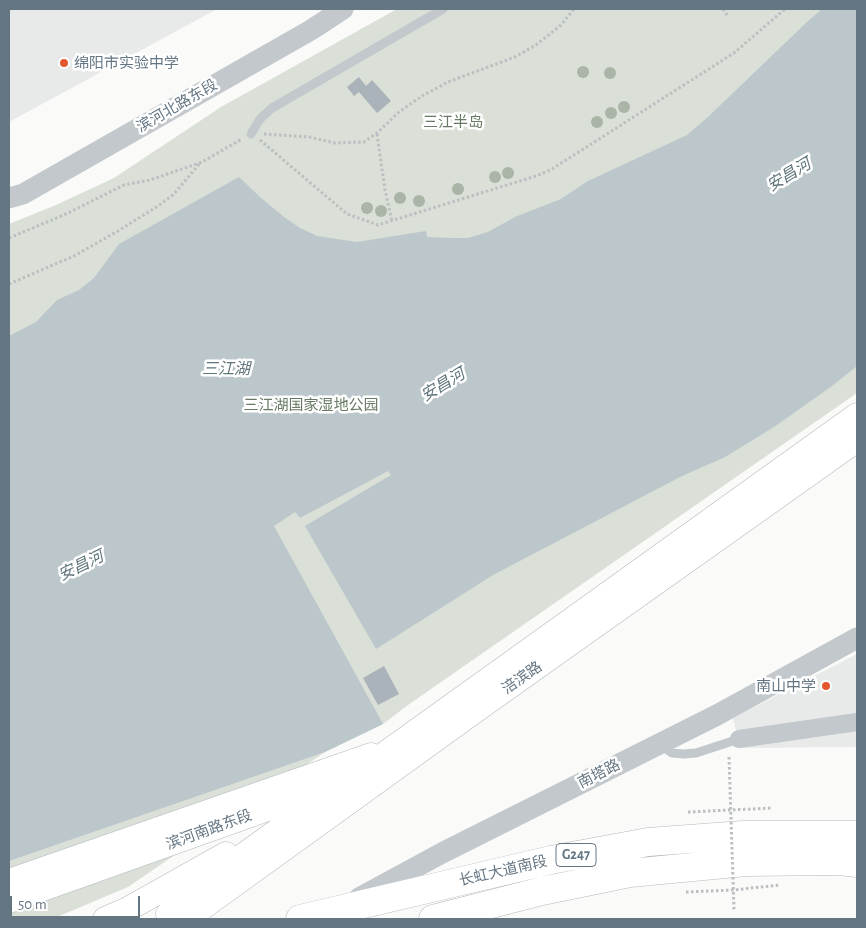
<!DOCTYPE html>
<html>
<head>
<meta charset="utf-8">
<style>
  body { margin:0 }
  #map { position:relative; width:866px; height:928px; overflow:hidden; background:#fafaf8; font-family:"Alegreya Sans",sans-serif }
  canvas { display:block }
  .frame { position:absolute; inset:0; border:10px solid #657683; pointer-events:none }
  .scale { position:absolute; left:10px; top:896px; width:130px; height:22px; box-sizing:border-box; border:2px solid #657683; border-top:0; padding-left:6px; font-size:15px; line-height:18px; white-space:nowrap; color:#657683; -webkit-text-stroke:4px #fff; paint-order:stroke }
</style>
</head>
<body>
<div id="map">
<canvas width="866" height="928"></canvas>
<div class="frame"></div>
<div class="scale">50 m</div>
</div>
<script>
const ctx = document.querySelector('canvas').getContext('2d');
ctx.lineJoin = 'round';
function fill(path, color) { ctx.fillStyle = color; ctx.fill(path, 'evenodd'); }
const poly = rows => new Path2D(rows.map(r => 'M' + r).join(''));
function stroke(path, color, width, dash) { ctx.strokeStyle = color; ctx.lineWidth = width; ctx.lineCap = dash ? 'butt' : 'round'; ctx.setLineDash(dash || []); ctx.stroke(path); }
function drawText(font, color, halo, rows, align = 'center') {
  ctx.font = font + ' "Alegreya Sans","Noto Sans SC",sans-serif'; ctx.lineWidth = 5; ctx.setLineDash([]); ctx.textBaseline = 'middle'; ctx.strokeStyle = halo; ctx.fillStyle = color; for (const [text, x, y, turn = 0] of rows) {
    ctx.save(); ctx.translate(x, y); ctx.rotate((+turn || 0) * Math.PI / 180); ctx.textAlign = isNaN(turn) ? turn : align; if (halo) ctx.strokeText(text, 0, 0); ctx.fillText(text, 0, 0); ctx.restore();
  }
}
const built = poly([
  [9,9,217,9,9,122],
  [857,654,857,747,740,748,733,718]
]);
const green = poly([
  [397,9,857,9,857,393,408,705,383,724,325,752,128,887,52,919,9,919,9,224,56,205,114,178,221,107]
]);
const water = poly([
  [822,9,857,9,857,366,832,386,774,427,725,457,680,477,493,575,376,649,305,526,391,475,388,471,300,518,295,512,274,526,383,724,325,752,9,861,9,336,36,322,57,300,79,290,94,278,119,244,239,177,261,198,284,217,300,228,317,236,357,242,426,231,427,237,451,238,468,238,488,232,515,217,561,199,588,181,687,135,708,117,807,22]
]);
const building = poly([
  [359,77,366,86,372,80,391,101,377,113,359,92,354,96,347,87],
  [384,666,399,694,378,705,363,678]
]);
const path = poly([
  [723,9,727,15],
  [264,134,309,137,335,143,364,142,377,133,399,112,422,96,448,82,515,57,536,45,561,25,574,9],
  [377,134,385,190,392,221],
  [260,140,347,214,378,225,536,176,552,169,734,53,785,9],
  [9,238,66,214,124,185,150,180,202,162,242,139],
  [9,284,74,256,118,231,158,206,174,194,201,162],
  [688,812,772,808],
  [686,892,733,890,780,885]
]);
const service = poly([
  [251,134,260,119,272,108,443,9],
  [659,744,672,753,684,754,696,753,739,739]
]);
const minor = poly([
  [739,739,857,722]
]);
const tertiary = poly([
  [9,198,23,194,311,30,343,9],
  [359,898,442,853,717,715,857,638]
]);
const secondary = poly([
  [9,881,371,755],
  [9,901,321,790],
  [168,914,245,854,857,415],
  [188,918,479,708,857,440],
  [105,919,128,909,226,854]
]);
const trunk = poly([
  [300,919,551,860,648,842,743,835,857,835],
  [433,919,542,891,630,873,746,862,839,861,857,863]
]);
const pathBridge = poly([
  [729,757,734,910]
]);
const trees = [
  [583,72],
  [610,73],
  [624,107],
  [611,113],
  [597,122],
  [508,173],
  [495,177],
  [458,189],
  [400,198],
  [419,201],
  [367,208],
  [381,211]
];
const markers = [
  [64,63,5,"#e4572e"],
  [826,686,5,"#e4572e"]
];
const shields = [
  [576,855,40]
];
const shieldNames = [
  ["G247",576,855]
];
const poiNames = [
  ["绵阳市实验中学",74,63],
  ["南山中学",816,686,"right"]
];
const streetNames = [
  ["滨河北路东段",177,106,-30],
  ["涪滨路",522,678,-35],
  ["南塔路",599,774,-27],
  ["滨河南路东段",209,830,-20],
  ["长虹大道南段",503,871,-13]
];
const parkNames = [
  ["三江半岛",453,122],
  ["三江湖国家湿地公园",311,405]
];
const waterNames = [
  ["安昌河",789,175,-31],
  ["三江湖",226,369],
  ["安昌河",443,385,-31],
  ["安昌河",81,566,-26]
];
fill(built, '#e8e9e9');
fill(green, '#dadfd7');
fill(water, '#bbc7cb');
fill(building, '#aab3b9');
stroke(secondary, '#b3babf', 25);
stroke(trunk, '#b4b9bd', 29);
stroke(path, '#bbbfc2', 3, [2.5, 2.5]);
stroke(service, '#c3c8cc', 9);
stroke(minor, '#c3c8cc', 18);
stroke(tertiary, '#c3c8cc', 21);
stroke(secondary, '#fff', 24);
stroke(trunk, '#fff', 28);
stroke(pathBridge, '#bbbfc2', 3, [2.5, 2.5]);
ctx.fillStyle = '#aab4a7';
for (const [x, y] of trees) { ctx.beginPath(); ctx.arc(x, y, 6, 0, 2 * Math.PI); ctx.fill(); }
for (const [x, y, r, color] of markers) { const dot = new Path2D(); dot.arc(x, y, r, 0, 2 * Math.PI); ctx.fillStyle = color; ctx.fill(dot); stroke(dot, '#fff', 2); }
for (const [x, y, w] of shields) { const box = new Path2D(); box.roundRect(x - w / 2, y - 11.5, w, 23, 4); ctx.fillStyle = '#fff'; ctx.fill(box); stroke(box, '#657683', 1); }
drawText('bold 14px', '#657683', null, shieldNames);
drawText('15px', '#657683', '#fff', poiNames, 'left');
drawText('15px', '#657683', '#fff', streetNames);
drawText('15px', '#687a64', '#fff', parkNames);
drawText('italic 16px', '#60757c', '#fff', waterNames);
</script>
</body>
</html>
